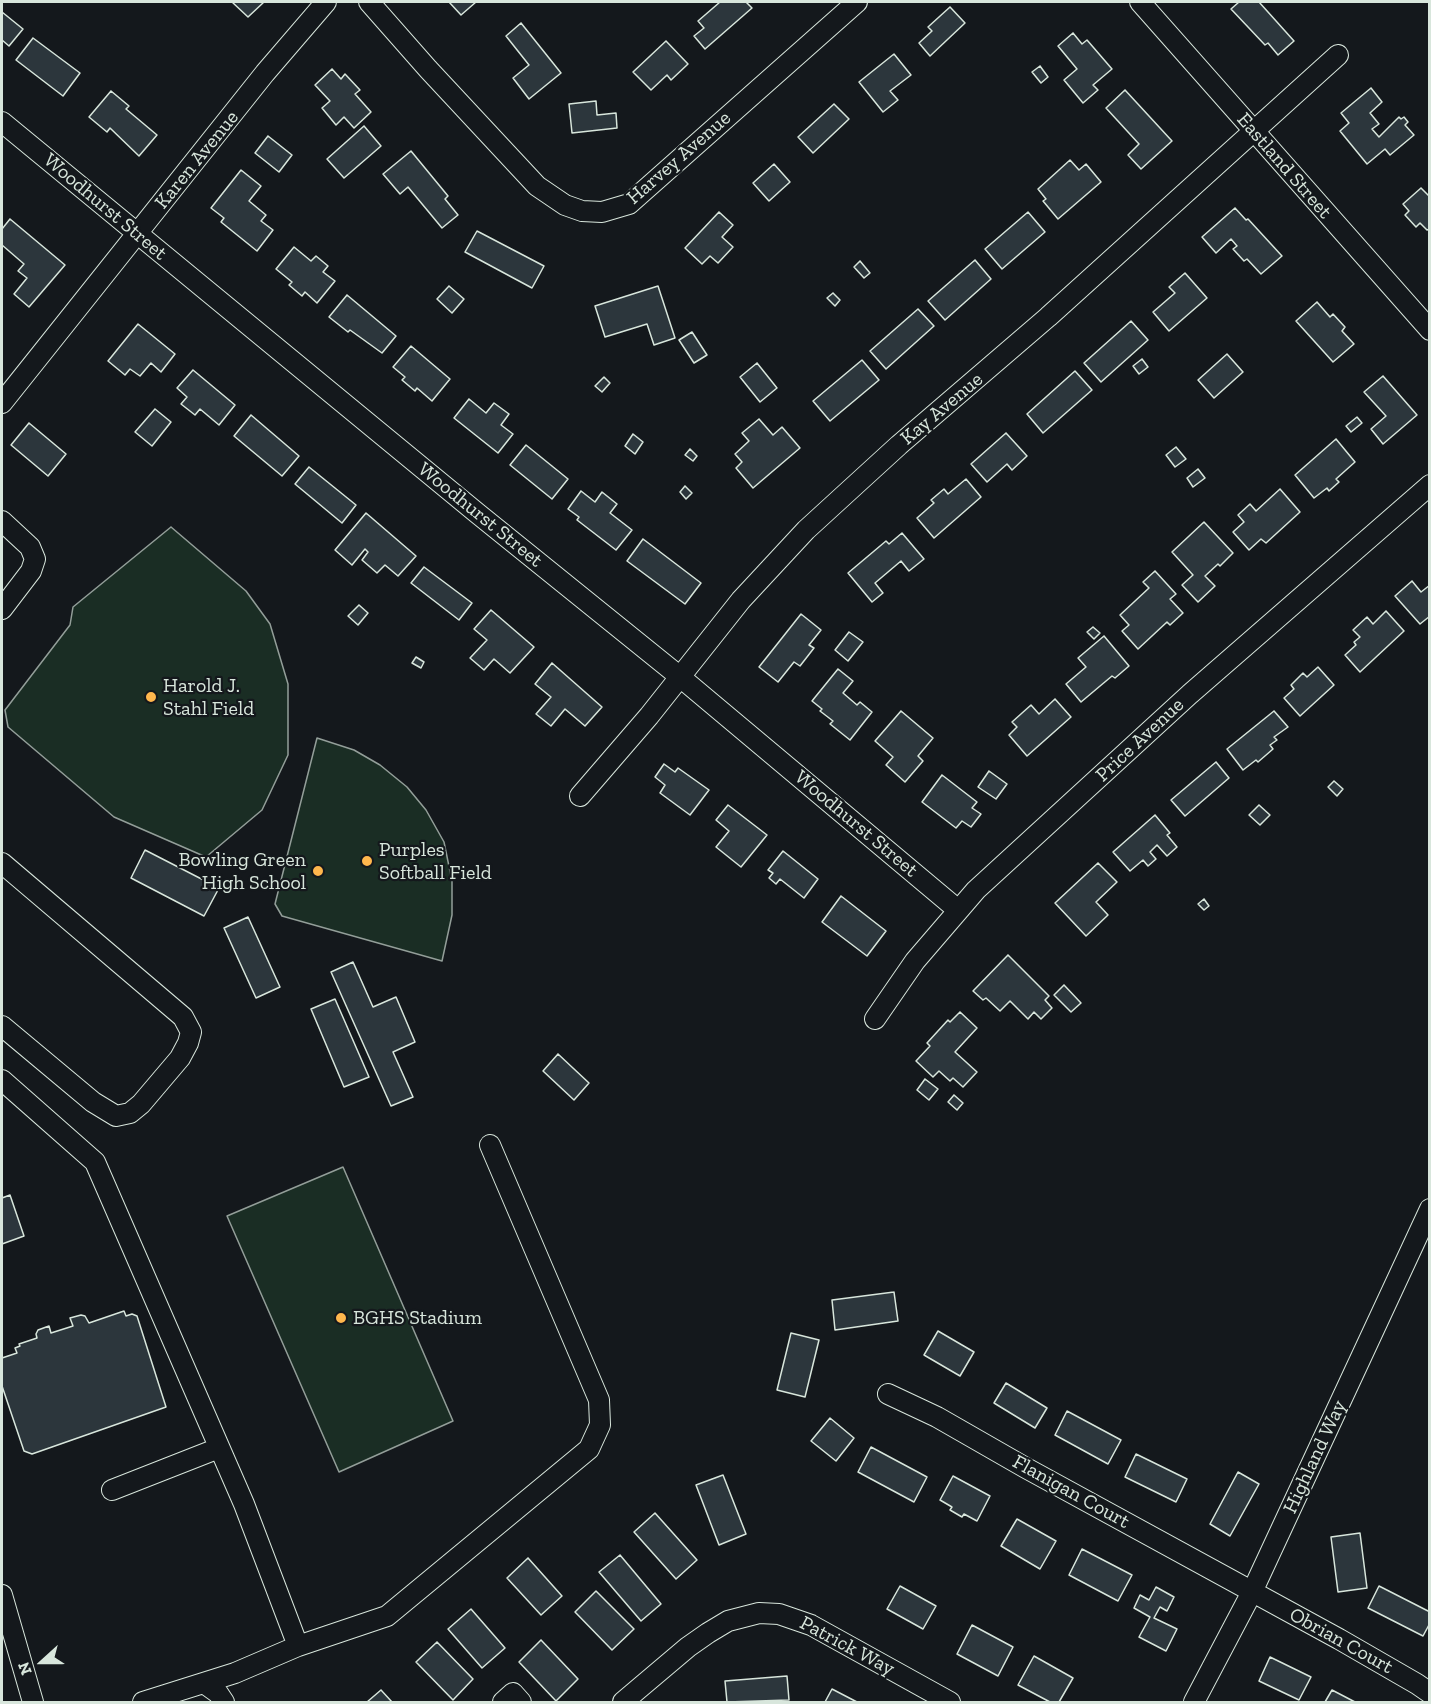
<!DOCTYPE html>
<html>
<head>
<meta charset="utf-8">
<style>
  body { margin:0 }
  #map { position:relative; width:1431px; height:1704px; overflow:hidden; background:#14181c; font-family:"Zilla Slab",serif }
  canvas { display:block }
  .frame { position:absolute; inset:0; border:3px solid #d8e6dc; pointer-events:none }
  .north { position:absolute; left:12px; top:1632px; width:60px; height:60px; -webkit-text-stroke:4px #14181c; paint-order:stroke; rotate:249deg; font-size:16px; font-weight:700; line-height:24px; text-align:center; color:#d8e6dc }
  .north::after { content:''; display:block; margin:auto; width:21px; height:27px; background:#d8e6dc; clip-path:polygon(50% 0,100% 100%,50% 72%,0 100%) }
</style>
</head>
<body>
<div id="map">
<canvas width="1431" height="1704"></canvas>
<div class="frame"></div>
<div class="north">N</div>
</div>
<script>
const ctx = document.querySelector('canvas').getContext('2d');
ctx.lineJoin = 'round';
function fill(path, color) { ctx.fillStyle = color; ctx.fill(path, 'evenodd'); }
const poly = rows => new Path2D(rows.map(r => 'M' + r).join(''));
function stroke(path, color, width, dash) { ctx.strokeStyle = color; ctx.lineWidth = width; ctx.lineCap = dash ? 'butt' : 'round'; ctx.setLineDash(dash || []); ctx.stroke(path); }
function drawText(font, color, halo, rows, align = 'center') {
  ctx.font = font + ' "Zilla Slab",serif'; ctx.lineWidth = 4.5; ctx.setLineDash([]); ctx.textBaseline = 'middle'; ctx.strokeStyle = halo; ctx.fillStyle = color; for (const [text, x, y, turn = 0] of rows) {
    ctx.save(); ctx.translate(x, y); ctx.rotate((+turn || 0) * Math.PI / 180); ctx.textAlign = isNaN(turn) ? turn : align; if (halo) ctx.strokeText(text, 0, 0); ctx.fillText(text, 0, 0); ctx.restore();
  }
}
const green = poly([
  [171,527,246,591,270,624,288,684,288,755,262,810,206,857,114,817,8,727,5,710,70,625,73,607,171,527],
  [317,738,354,750,380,765,407,787,426,810,444,842,452,881,452,915,442,961,282,916,275,904,317,738],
  [343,1167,453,1421,339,1472,227,1216,343,1167]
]);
const building = poly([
  [232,2,264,2,248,17,232,2],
  [449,2,476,2,461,15,449,2],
  [720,2,746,2,752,8,705,49,694,36,704,28,698,21,720,2],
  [1239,2,1259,2,1294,41,1278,55,1268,43,1265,45,1231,9,1239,2],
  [950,7,965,23,930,56,919,43,932,31,928,27,950,7],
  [2,12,23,29,9,46,2,40,2,12],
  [521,23,561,73,529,99,513,78,529,65,506,36,521,23],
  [1073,33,1082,44,1087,40,1112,69,1093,85,1098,90,1083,103,1064,80,1077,69,1058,46,1073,33],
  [33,38,80,73,63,96,16,60,33,38],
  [666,41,688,64,671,80,667,75,651,90,633,72,666,41],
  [894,54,911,75,890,91,898,100,883,112,859,82,894,54],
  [1040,66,1048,77,1041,83,1032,72,1040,66],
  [332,69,341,79,345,74,360,90,355,94,371,112,354,128,344,117,336,125,322,108,330,101,315,85,332,69],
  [1371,88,1382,102,1370,113,1379,124,1372,129,1379,137,1399,117,1401,119,1404,117,1408,122,1405,125,1414,135,1390,155,1385,149,1367,164,1340,131,1349,123,1341,113,1371,88],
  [1125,90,1172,141,1141,169,1128,155,1139,144,1106,108,1125,90],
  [111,91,129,106,126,109,157,135,139,156,110,128,107,132,89,117,111,91],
  [596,101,597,115,616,113,617,128,572,133,569,104,596,101],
  [834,104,849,119,813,153,798,137,834,104],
  [364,126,381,146,344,178,327,159,364,126],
  [268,136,292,155,279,172,255,153,268,136],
  [411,151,448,196,445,199,458,215,442,228,408,187,400,194,383,174,411,151],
  [1070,160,1079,170,1086,164,1101,182,1058,219,1043,201,1046,199,1038,189,1070,160],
  [774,164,790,182,769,201,753,183,774,164],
  [241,170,261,186,249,201,266,215,261,221,273,230,257,251,221,222,224,218,211,208,241,170],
  [1421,188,1430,197,1430,229,1427,230,1420,223,1416,227,1405,215,1409,211,1403,204,1421,188],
  [1235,208,1246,220,1248,219,1282,256,1261,274,1247,259,1244,261,1233,249,1237,246,1231,239,1216,253,1202,237,1235,208],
  [719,212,733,225,722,237,733,247,718,263,710,256,702,264,685,248,719,212],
  [1028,212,1045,232,1002,269,985,249,1028,212],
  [10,219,65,265,29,307,14,294,27,278,18,271,24,264,2,245,2,229,10,219],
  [477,231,544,266,532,288,465,252,477,231],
  [294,247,311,261,316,256,328,266,323,272,335,281,317,303,305,292,302,296,289,285,292,282,276,269,294,247],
  [975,260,991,279,945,320,928,301,975,260],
  [860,261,870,273,864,278,854,267,860,261],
  [1185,273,1207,298,1169,331,1153,312,1175,293,1169,287,1185,273],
  [449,286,464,299,452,313,437,299,449,286],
  [658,286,675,338,654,345,647,324,605,337,595,306,658,286],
  [833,293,840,300,835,306,827,298,833,293],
  [347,295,396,336,382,353,350,330,348,332,329,317,347,295],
  [1317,302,1330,317,1333,314,1345,327,1342,331,1354,344,1333,362,1296,321,1317,302],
  [918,309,934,326,886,369,870,351,918,309],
  [1131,321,1148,340,1101,382,1084,363,1131,321],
  [138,324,175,354,161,372,151,363,140,376,130,369,125,375,108,361,138,324],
  [692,332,707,355,694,363,679,340,692,332],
  [411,346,450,379,432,401,417,388,415,391,402,380,405,377,393,367,411,346],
  [1227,354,1243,372,1214,398,1198,380,1227,354],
  [1142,359,1148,367,1139,374,1133,366,1142,359],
  [862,360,879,380,830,421,813,401,862,360],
  [757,363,777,388,760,402,740,377,757,363],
  [193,370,235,405,219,425,200,409,195,415,181,404,187,397,177,388,193,370],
  [1075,371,1092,390,1043,433,1027,414,1075,371],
  [1383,376,1417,415,1383,444,1371,429,1386,416,1364,392,1383,376],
  [604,377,610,383,602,392,595,386,604,377],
  [469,399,486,413,494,403,509,414,501,425,513,434,498,453,454,418,469,399],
  [155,409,171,422,152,446,135,432,155,409],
  [251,415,299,456,282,476,234,436,251,415],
  [1357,417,1362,423,1351,432,1346,426,1357,417],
  [759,419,773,435,782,427,800,448,753,488,736,468,742,462,735,454,749,441,742,433,759,419],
  [29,423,66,454,48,476,11,445,29,423],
  [1006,433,1027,456,1012,470,1007,464,987,482,971,464,1006,433],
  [633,434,643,442,635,454,625,446,633,434],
  [1336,439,1355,462,1336,479,1339,482,1329,491,1327,488,1314,498,1295,475,1336,439],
  [526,445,568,479,552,499,510,465,526,445],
  [1176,447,1186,459,1175,467,1166,455,1176,447],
  [690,449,697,456,693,461,685,455,690,449],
  [309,467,356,505,342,523,295,484,309,467],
  [1198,469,1205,478,1193,487,1187,478,1198,469],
  [966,479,981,497,934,538,917,518,934,503,931,500,944,489,948,494,966,479],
  [685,486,692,493,686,499,680,492,685,486],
  [1280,489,1300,512,1266,543,1261,539,1249,550,1233,532,1244,522,1238,515,1250,504,1256,511,1280,489],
  [581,491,595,502,602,492,617,504,610,513,632,530,616,550,577,520,579,517,568,509,581,491],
  [366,513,416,556,398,576,385,565,377,573,362,560,368,552,365,549,352,565,335,550,366,513],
  [1204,522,1233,553,1220,566,1218,564,1205,576,1215,586,1198,602,1182,585,1193,575,1172,552,1204,522],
  [902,533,924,559,909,571,901,561,875,583,883,593,872,602,848,573,886,541,889,544,902,533],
  [643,539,701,583,685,604,627,561,643,539],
  [424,567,472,603,459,620,411,583,424,567],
  [1155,571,1176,594,1170,599,1183,613,1170,625,1167,622,1138,649,1122,631,1129,625,1120,615,1149,588,1143,582,1155,571],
  [1412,581,1421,592,1430,585,1430,616,1420,624,1395,596,1412,581],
  [359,605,368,613,358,625,348,616,359,605],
  [491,610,534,647,510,673,494,659,484,670,470,658,487,640,474,629,491,610],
  [1386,611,1404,631,1360,672,1345,655,1356,645,1354,642,1360,637,1353,630,1367,617,1373,624,1386,611],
  [801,614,821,630,809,645,814,648,800,666,794,662,778,682,759,667,801,614],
  [1093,627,1100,633,1094,639,1087,632,1093,627],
  [849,632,863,642,848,661,835,650,849,632],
  [1104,636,1129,666,1115,678,1112,676,1081,702,1066,684,1086,667,1078,658,1104,636],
  [416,657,424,662,421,668,412,663,416,657],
  [552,663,602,707,585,726,565,709,551,726,536,714,551,697,535,684,552,663],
  [1318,667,1334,685,1300,716,1284,698,1294,689,1291,685,1303,673,1307,677,1318,667],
  [838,669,853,681,843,693,857,705,860,702,872,712,850,740,830,724,833,721,820,711,822,709,812,701,838,669],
  [1055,699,1071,717,1027,756,1009,735,1017,727,1012,722,1031,705,1039,714,1055,699],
  [901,711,933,738,918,756,923,761,905,782,886,765,893,757,875,741,901,711],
  [1274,711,1288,727,1274,737,1277,740,1270,745,1273,749,1258,762,1256,760,1243,770,1227,749,1274,711],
  [1216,762,1229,778,1185,816,1171,800,1216,762],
  [664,764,675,772,678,768,709,790,690,815,660,793,665,785,655,777,664,764],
  [989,771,1007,784,996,799,978,787,989,771],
  [942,775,977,802,972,808,981,814,971,827,962,821,956,828,922,802,942,775],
  [1334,781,1343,789,1337,796,1328,787,1334,781],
  [728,805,767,835,741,867,716,847,729,831,716,820,728,805],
  [1259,805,1270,815,1260,825,1249,815,1259,805],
  [1155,815,1170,833,1167,835,1177,847,1167,856,1157,845,1150,852,1156,859,1148,866,1143,860,1130,871,1113,852,1155,815],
  [145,850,219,888,204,916,131,878,145,850],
  [783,851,818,879,804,898,780,879,776,884,769,878,773,873,768,870,783,851],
  [1098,863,1117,882,1096,902,1108,915,1086,936,1055,903,1098,863],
  [841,896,886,931,867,956,822,922,841,896],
  [1204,899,1209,906,1204,910,1198,904,1204,899],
  [248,917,280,987,256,998,224,928,248,917],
  [1008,955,1049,996,1045,1000,1052,1008,1041,1019,1034,1012,1028,1019,1010,1001,1000,1011,986,998,983,1000,973,991,1008,955],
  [353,962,373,1007,396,997,415,1042,393,1052,413,1097,391,1106,331,972,353,962],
  [1064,985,1081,1003,1071,1012,1054,995,1064,985],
  [335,999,369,1077,344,1087,311,1009,335,999],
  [960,1012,977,1028,955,1052,977,1072,963,1087,953,1078,950,1081,939,1071,933,1077,916,1061,930,1046,927,1043,948,1020,950,1022,960,1012],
  [558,1054,589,1083,574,1100,543,1071,558,1054],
  [925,1079,938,1089,929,1100,917,1090,925,1079],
  [954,1095,963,1103,957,1110,948,1102,954,1095],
  [10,1195,24,1236,2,1244,2,1198,10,1195],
  [894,1292,898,1321,835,1330,832,1300,894,1292],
  [124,1311,126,1316,132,1314,137,1316,166,1407,32,1454,24,1451,2,1386,2,1358,17,1353,15,1348,20,1346,19,1344,37,1338,36,1334,38,1330,49,1326,51,1333,73,1326,70,1318,81,1315,85,1316,89,1323,124,1311],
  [938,1331,974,1352,960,1376,924,1355,938,1331],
  [791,1333,819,1340,805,1397,777,1390,791,1333],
  [1006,1383,1047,1408,1035,1428,994,1403,1006,1383],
  [1067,1411,1121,1440,1108,1464,1055,1435,1067,1411],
  [830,1418,854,1438,836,1461,811,1441,830,1418],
  [871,1447,927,1477,914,1502,858,1472,871,1447],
  [1136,1454,1187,1479,1176,1502,1125,1477,1136,1454],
  [1238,1472,1259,1484,1230,1536,1210,1524,1238,1472],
  [723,1475,746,1534,719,1545,696,1485,723,1475],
  [953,1476,990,1496,977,1521,964,1514,962,1517,950,1510,952,1507,940,1500,953,1476],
  [655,1513,697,1560,676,1579,634,1532,655,1513],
  [1017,1519,1056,1541,1040,1569,1001,1546,1017,1519],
  [1360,1533,1367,1588,1338,1592,1331,1537,1360,1533],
  [1082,1549,1132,1575,1118,1601,1069,1575,1082,1549],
  [620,1555,661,1604,641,1621,599,1572,620,1555],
  [528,1558,562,1596,541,1615,507,1578,528,1558],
  [900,1586,936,1606,923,1629,887,1609,900,1586],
  [1379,1586,1430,1612,1430,1623,1423,1636,1368,1608,1379,1586],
  [1156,1587,1174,1597,1167,1611,1160,1607,1154,1618,1177,1629,1166,1651,1139,1637,1150,1617,1134,1608,1140,1595,1149,1600,1156,1587],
  [596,1591,634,1629,612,1650,575,1612,596,1591],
  [471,1609,505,1648,482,1668,448,1629,471,1609],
  [972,1625,1013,1647,998,1676,957,1654,972,1625],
  [541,1640,578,1679,556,1701,519,1662,541,1640],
  [437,1642,473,1679,453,1700,416,1662,437,1642],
  [1034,1656,1073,1678,1059,1702,1050,1702,1018,1685,1034,1656],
  [1270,1657,1311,1677,1299,1700,1259,1681,1270,1657],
  [787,1676,789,1700,727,1702,725,1681,787,1676],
  [832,1689,857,1702,825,1702,832,1689],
  [381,1690,392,1702,367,1702,381,1690],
  [1332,1690,1355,1702,1325,1702,1332,1690]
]);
const minor = poly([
  [369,2,428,69,537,186,565,205,582,211,602,212,629,204,857,2],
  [1140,2,1430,330],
  [2,122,477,513,679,676,958,910],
  [2,403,265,73,326,2],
  [2,521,30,547,35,559,31,571,2,609],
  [580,796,649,716,741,600,806,530,899,445,1048,317,1338,55],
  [2,863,183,1017,191,1032,188,1043,180,1058,141,1104,130,1113,116,1116,93,1102,2,1026],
  [875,1019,915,961,976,890,1190,694,1430,485],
  [2,1080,95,1162,244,1504,298,1646],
  [888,1394,937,1417,1026,1468,1339,1639,1417,1684,1430,1693],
  [112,1490,219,1448],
  [2,1595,33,1702],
  [204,1683,218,1693,224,1702],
  [143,1702,235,1673,298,1646,387,1616,589,1449,600,1425,599,1400,490,1145],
  [503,1702,513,1693,521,1702],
  [623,1702,688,1647,708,1633,728,1621,759,1613,779,1614,811,1625,950,1702],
  [1194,1702,1252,1592,1430,1209]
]);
const markers = [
  [151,697,6,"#ffb74d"],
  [367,861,6,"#ffb74d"],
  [318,871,6,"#ffb74d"],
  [341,1318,6,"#ffb74d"]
];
const streetNames = [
  ["Harvey Avenue",679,158,-41],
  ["Karen Avenue",197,160,-51],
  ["Eastland Street",1284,166,49],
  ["Woodhurst Street",105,207,40],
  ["Kay Avenue",942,409,-40],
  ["Woodhurst Street",480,515,39],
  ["Price Avenue",1140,740,-43],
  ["Woodhurst Street",856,824,40],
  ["Highland Way",1315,1457,-65],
  ["Flanigan Court",1071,1492,29],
  ["Obrian Court",1341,1641,29],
  ["Patrick Way",847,1646,28]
];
const poiNames = [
  ["Harold J.",163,686],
  ["Stahl Field",163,709],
  ["Purples",379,850],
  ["Softball Field",379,873],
  ["Bowling Green",306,860,"right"],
  ["High School",306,883,"right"],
  ["BGHS Stadium",353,1318]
];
fill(green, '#1a2d24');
stroke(green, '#939e99', 1.5);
fill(building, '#2c363c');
stroke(building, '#d8e6dc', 1.5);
stroke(minor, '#d8e6dc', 22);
stroke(minor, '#14181c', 20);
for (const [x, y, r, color] of markers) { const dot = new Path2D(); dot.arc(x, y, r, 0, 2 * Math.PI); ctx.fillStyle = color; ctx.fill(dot); stroke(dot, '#14181c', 2); }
drawText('20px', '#d8e6dc', '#14181c', streetNames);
drawText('20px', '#d8e6dc', '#14181c', poiNames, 'left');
</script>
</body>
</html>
